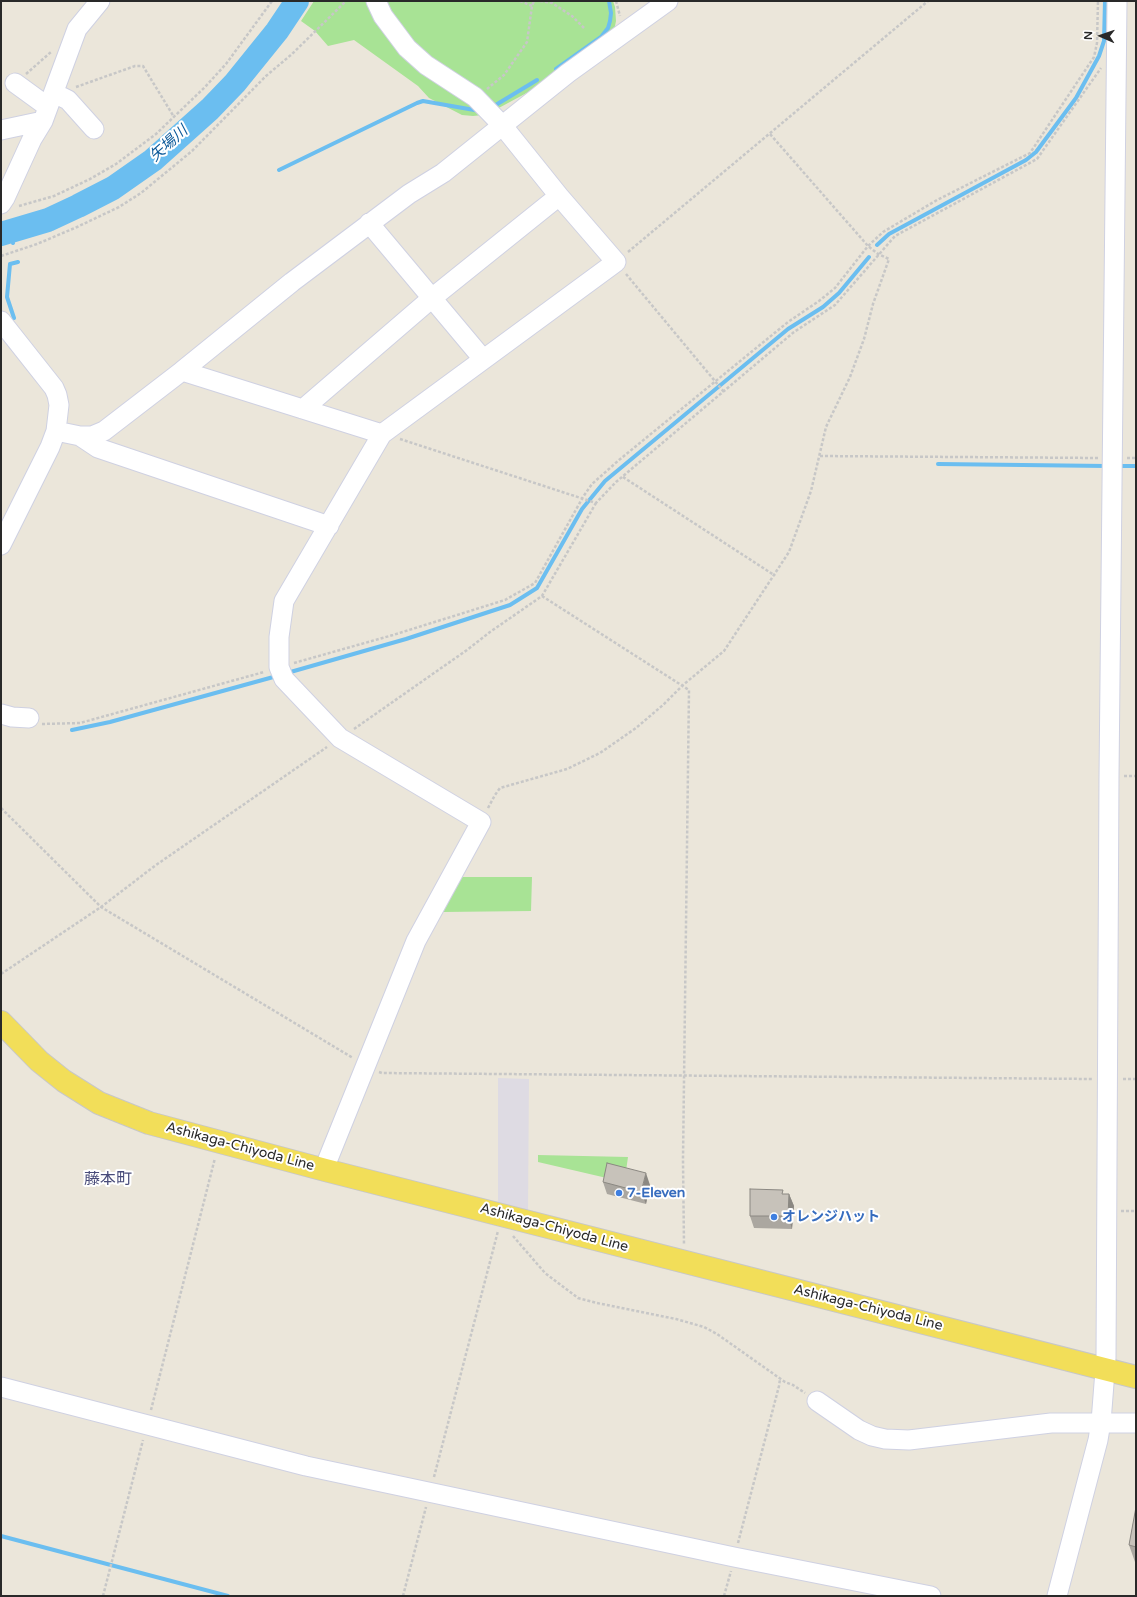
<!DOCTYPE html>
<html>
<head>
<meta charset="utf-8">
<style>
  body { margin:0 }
  #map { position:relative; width:1137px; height:1597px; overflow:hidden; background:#ebe6da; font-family:"Varela Round",sans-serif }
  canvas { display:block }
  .frame { position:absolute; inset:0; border:2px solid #292929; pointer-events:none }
  .north { position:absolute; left:1081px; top:16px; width:40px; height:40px; -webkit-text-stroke:3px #fff; paint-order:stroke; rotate:272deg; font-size:11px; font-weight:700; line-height:16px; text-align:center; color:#292929 }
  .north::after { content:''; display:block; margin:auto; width:14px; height:18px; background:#292929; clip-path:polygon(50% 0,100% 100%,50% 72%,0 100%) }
</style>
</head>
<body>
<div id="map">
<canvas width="1137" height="1597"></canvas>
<div class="frame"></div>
<div class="north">N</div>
</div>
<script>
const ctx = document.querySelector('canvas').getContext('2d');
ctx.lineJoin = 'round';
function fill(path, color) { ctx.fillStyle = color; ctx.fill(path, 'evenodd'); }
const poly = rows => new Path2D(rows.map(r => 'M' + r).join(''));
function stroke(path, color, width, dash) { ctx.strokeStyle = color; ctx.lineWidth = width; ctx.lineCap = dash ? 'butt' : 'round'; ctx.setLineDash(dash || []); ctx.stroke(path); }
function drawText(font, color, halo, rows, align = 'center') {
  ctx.font = font + ' "Varela Round","Noto Sans JP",sans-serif'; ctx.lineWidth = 4; ctx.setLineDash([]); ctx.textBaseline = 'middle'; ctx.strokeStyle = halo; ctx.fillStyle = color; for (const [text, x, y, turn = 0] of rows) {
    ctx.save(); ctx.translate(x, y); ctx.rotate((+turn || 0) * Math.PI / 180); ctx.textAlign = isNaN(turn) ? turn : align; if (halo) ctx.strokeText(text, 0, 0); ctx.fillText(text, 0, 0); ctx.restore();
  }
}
const industrial = poly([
  [498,1078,529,1079,528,1210,498,1202]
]);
const green = poly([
  [314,1,613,1,615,7,616,21,614,31,547,82,495,110,483,115,473,116,462,115,429,98,418,86,354,40,328,46,315,31,301,21],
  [460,877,532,877,531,911,443,912],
  [538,1155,628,1157,625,1178,611,1179,538,1162]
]);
const stream = poly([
  [556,69,601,37,608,28,610,21,611,13,609,1],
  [494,106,537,80],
  [279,170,417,103,423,101,480,111],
  [10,232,13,243],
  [877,245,889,234,1026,160,1036,152,1076,98,1099,56,1104,41,1105,1],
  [14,318,7,297,10,264,18,262],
  [938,464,1107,466],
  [1116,466,1136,466],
  [287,673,406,639,510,605,537,588,582,509,605,481,788,329,823,307,839,293,869,257],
  [72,730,110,722,277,676],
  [1,1536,228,1596]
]);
const river = poly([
  [1,234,48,220,78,206,113,188,153,160,210,109,235,83,277,31,297,1]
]);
const path = poly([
  [520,1,532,6],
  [540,1,552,3,572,16,585,29],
  [616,1,620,16],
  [26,74,51,52],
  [76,87,135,66,143,66,174,117],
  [487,89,504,75,527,42,532,6,534,1],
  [19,206,54,196,90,179,116,164,156,134,205,87,226,64,272,1],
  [628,252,928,1],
  [1,256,37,244,77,227,119,207,141,193,192,151,266,76,292,54,346,1],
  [626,274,724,392],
  [400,439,596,503,616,482,794,332,835,305,895,236,1037,159,1101,68],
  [820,456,1098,458],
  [1127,458,1136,458],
  [623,477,774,575,775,574],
  [542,596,689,690,683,1160,684,1245],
  [294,663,393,635,505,600,535,583,583,497,592,484,619,460,788,322,819,301,835,288,868,246,883,232,937,200,1030,153,1094,57,1097,43,1098,1],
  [42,724,80,723,264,672],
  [354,729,467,650,490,632,542,596,596,503],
  [1124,776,1136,776],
  [1,808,101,907,353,1058],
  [488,808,495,795,500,788,567,769,600,753,636,728,663,705,683,685,724,651,789,552,811,491,826,427,850,377,864,339,873,304,889,259,878,254,868,246,770,134],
  [1,974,101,907,156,865,327,747],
  [379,1072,382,1073,1092,1079],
  [1123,1079,1136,1079],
  [1121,1211,1136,1211],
  [513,1236,545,1273,578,1298,597,1303,676,1319,704,1327,717,1334,785,1382,793,1385,805,1393],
  [151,1410,215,1158],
  [434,1477,498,1231],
  [738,1543,779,1386,780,1379],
  [103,1596,143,1440],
  [403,1596,426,1507],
  [724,1596,731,1571]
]);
const minor = poly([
  [15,83,48,107],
  [54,93,68,100,94,129],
  [1,130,43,121],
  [1,204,5,198,32,139,43,121,77,29,100,1],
  [369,223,483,359],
  [1,321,54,388,57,395,59,405,56,431,50,447,1,545],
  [182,371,382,434],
  [303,409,432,298,559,196],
  [56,431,80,436,92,436,104,431,182,371,292,282,409,194,443,173,568,73,668,1],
  [80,436,98,448,329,526],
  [1,714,12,717,29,718],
  [325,1170,328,1159,416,941,481,822,340,738,284,679,279,667,279,637,284,601,382,434,616,262,559,196,502,125,475,97,426,65,407,48,383,16,376,1],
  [1,1387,306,1466,734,1557,931,1596],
  [817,1401,859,1430,872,1436,885,1439,909,1440,1051,1423,1136,1423],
  [1057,1596,1098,1440,1101,1422,1106,1358,1109,776,1117,1]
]);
const major = poly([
  [1,1022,39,1061,64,1081,99,1103,149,1123,325,1170,1136,1377]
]);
const wall = poly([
  [603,1182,650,1185,646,1204,607,1194],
  [784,1194,789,1194,794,1206,792,1229,754,1228,750,1216],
  [1136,1507,1136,1562,1135,1562,1129,1545]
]);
const shadedWall = poly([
  [646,1173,650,1185,646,1204,641,1192],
  [789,1194,794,1206,792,1229,788,1216]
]);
const building = poly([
  [607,1163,646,1173,641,1192,603,1182,607,1163],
  [750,1189,783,1190,782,1194,789,1194,788,1216,750,1216,750,1189],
  [1136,1507,1136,1547,1129,1545,1136,1507]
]);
const markers = [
  [619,1193,4,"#3f7fe0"],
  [774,1217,4,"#3f7fe0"]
];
const streetNames = [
  ["Ashikaga-Chiyoda Line",240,1147,15],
  ["Ashikaga-Chiyoda Line",554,1228,15],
  ["Ashikaga-Chiyoda Line",868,1308,14]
];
const shopNames = [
  ["7-Eleven",627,1193],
  ["オレンジハット",782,1217]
];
const waterNames = [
  ["矢場川",169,144,-42]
];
const quarterNames = [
  ["藤本町",108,1180]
];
fill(industrial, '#dedbe3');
fill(green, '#a8e395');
stroke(stream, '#6bbef0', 4);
stroke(river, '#6bbef0', 24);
stroke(minor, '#cfd1e2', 21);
stroke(major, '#c7c7c7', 24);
stroke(path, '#c7c7c7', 2.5, [3, 2]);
stroke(minor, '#fff', 19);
stroke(major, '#f2de59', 22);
fill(wall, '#aba7a0');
fill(shadedWall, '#8b8882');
fill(building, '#c7c2ba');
stroke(building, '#8b8882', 1);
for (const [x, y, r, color] of markers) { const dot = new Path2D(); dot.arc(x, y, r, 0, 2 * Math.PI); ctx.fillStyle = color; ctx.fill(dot); stroke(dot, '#fff', 1.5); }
drawText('14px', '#292929', '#fff', streetNames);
drawText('bold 14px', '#366cbe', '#fff', shopNames, 'left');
drawText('italic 15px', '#0c5a9a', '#fff', waterNames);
drawText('16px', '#494c7a', '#fff', quarterNames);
</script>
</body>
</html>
